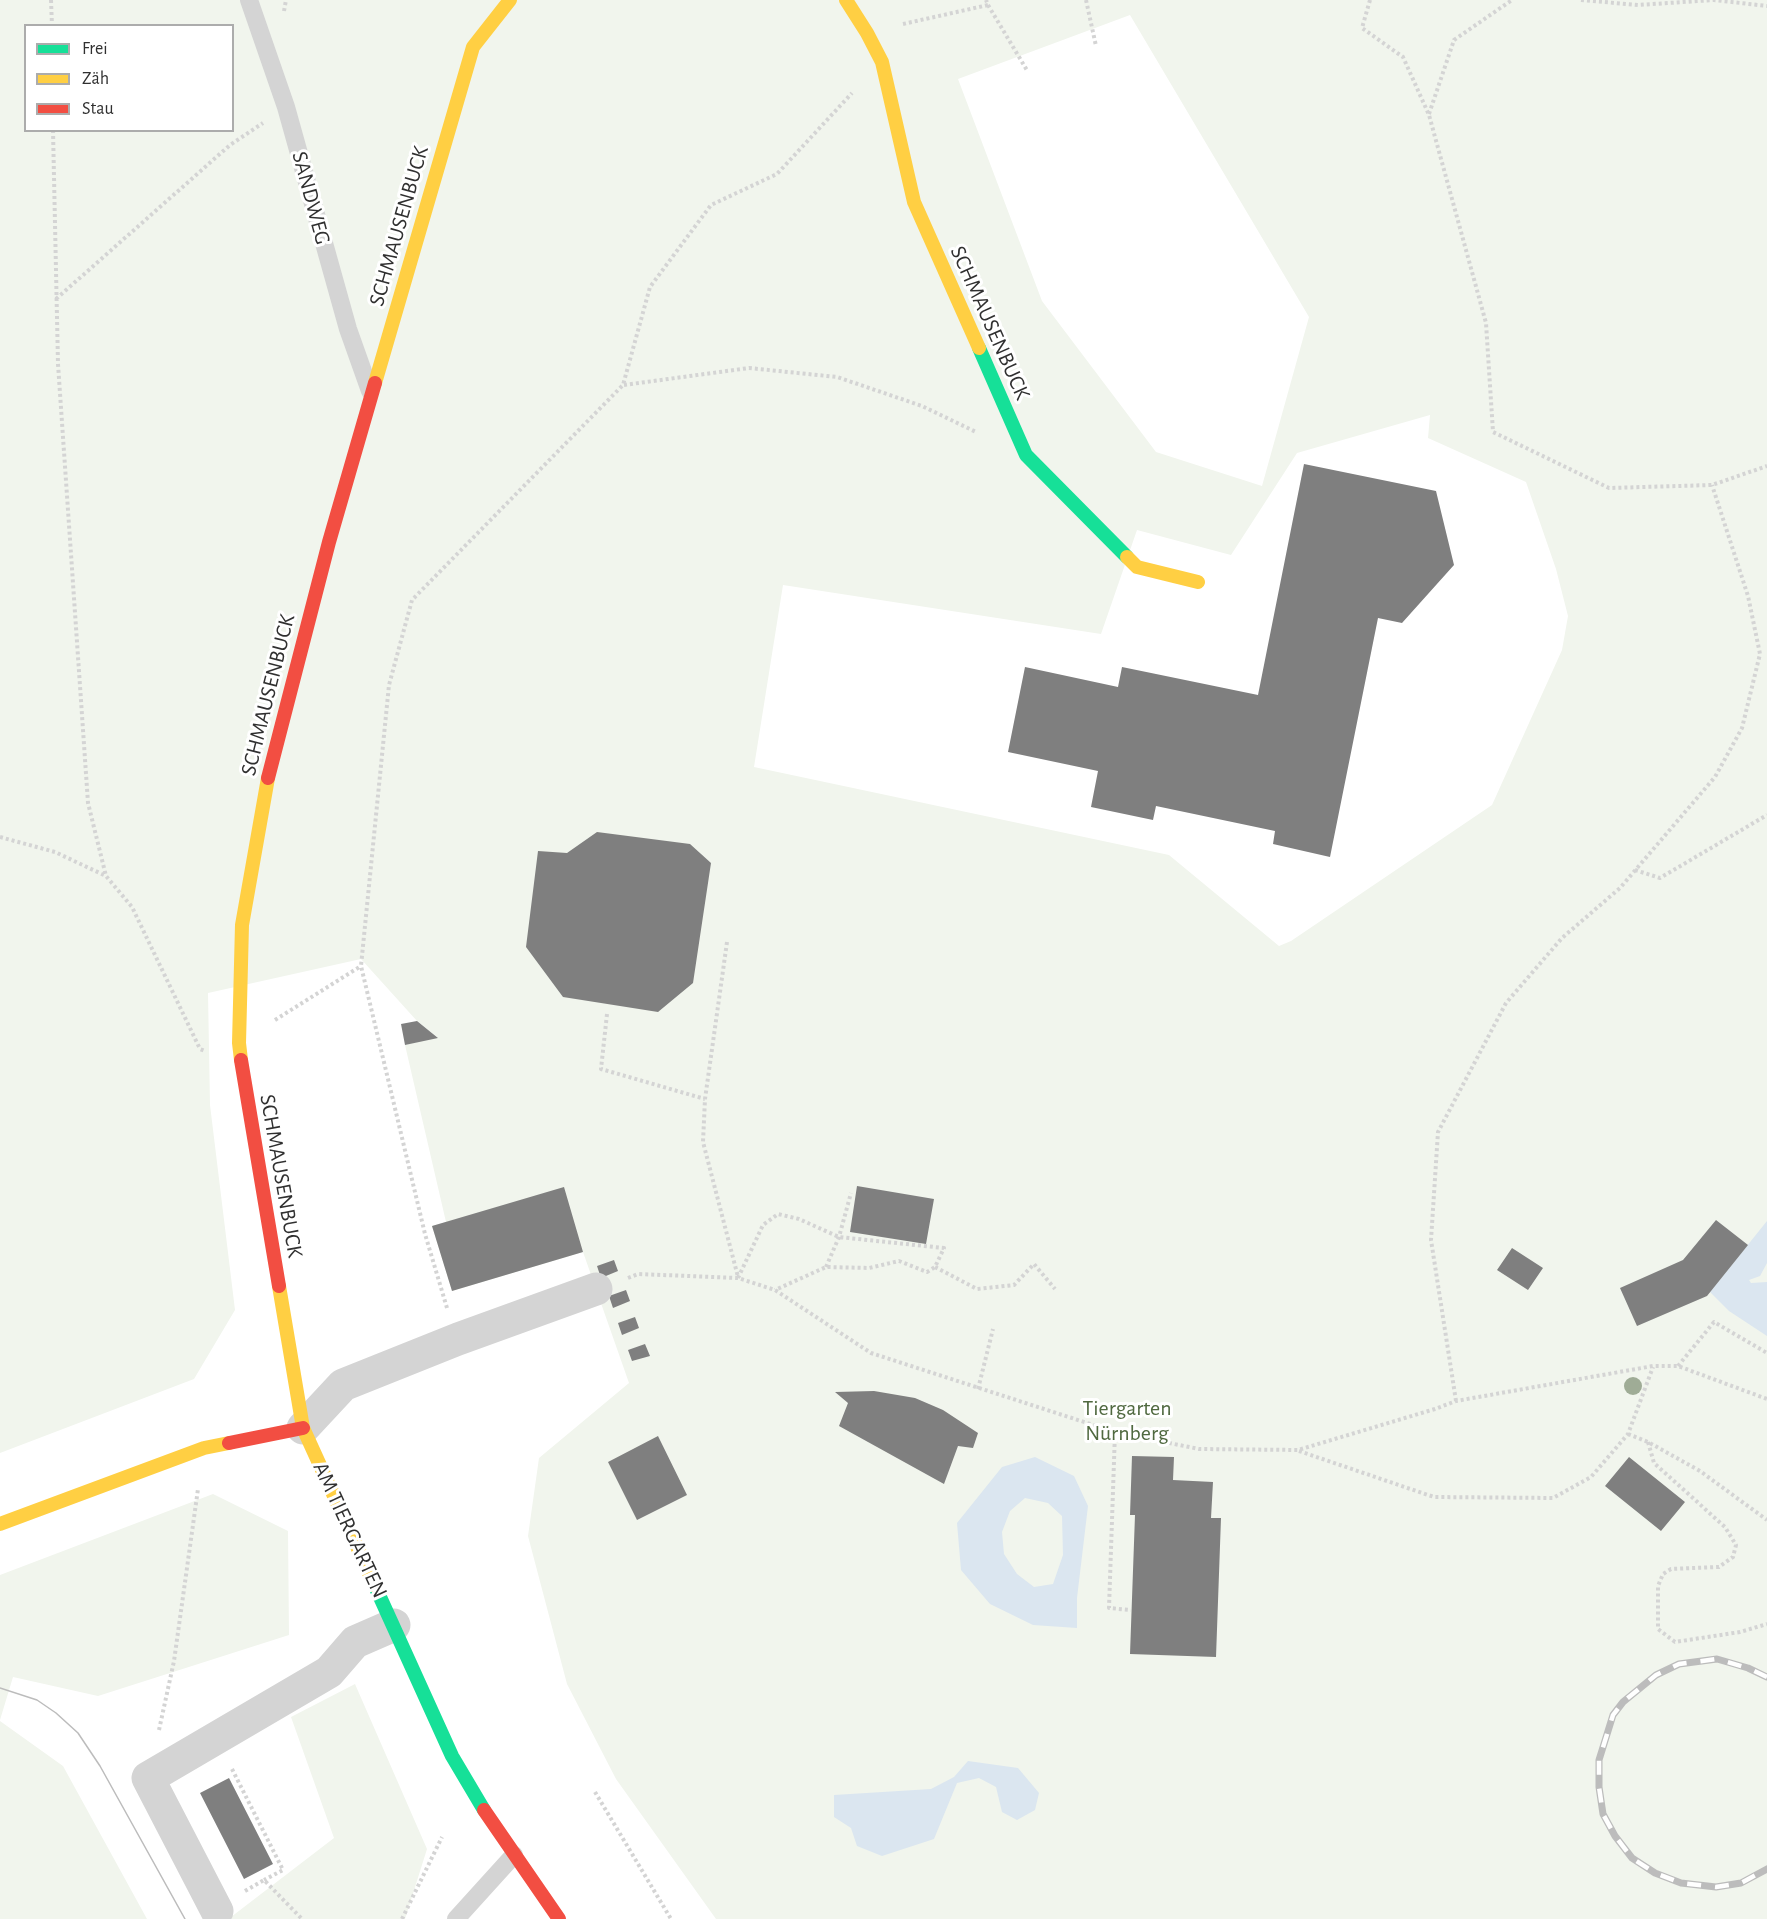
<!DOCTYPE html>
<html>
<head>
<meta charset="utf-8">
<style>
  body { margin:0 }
  #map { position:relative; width:1767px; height:1919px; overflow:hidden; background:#fff; font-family:"Alegreya Sans",sans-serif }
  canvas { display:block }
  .legend { position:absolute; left:24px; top:24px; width:210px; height:108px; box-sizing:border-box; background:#fff; border:2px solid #acacac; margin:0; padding:8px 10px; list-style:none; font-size:18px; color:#303030 }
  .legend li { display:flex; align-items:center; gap:12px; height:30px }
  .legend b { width:30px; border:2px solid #acacac }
</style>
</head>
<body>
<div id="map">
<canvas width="1767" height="1919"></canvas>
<ul class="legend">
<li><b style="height:8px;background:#16e098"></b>Frei</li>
<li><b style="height:8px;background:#ffcf43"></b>Zäh</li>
<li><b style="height:8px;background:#f24e42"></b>Stau</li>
</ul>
</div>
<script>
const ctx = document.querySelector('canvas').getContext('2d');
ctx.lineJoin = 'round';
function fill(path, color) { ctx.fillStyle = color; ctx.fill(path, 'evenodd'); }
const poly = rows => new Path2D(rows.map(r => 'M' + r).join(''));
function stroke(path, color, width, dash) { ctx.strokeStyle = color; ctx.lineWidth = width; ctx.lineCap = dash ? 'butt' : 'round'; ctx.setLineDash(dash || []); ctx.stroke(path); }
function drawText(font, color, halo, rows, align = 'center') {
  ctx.font = font + ' "Alegreya Sans",sans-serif'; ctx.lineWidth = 6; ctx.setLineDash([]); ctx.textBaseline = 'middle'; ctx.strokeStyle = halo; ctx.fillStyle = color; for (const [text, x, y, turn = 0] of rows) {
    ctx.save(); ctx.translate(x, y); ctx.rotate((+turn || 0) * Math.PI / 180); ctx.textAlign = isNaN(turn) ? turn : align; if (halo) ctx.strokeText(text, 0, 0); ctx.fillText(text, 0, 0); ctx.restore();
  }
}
const green = poly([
  [0,0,1767,0,1767,1919,716,1919,616,1779,567,1684,528,1536,539,1458,629,1383,583,1252,452,1291,432,1226,446,1222,405,1045,437,1037,417,1021,361,959,208,993,210,1105,235,1310,194,1379,0,1453],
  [1130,15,1309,317,1262,486,1156,452,1042,301,958,79],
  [26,26,232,26,232,130,26,130],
  [1430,415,1428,438,1526,482,1556,569,1568,616,1562,650,1492,805,1291,941,1279,946,1169,855,754,767,783,585,1101,634,1137,530,1231,555,1297,453],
  [213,1494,288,1531,289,1635,98,1696,13,1677,0,1720,0,1575],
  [355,1684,427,1849,405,1919,232,1919,231,1917,334,1838,291,1717],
  [0,1721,63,1766,147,1919,0,1919]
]);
const water = poly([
  [1767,1221,1767,1263,1760,1276,1749,1280,1751,1283,1767,1282,1767,1336,1729,1311,1710,1292],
  [1035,1457,1074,1476,1088,1506,1077,1598,1077,1628,1033,1625,990,1604,961,1570,957,1523,1002,1467],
  [1025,1498,1048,1503,1062,1516,1063,1555,1053,1584,1034,1587,1017,1574,1004,1554,1002,1532,1010,1511],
  [968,1761,1018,1768,1039,1793,1035,1810,1017,1820,1002,1812,996,1787,979,1778,957,1783,934,1839,882,1856,857,1846,851,1828,834,1817,834,1795,931,1789,954,1777]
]);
const building = poly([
  [1304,464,1436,491,1454,565,1402,623,1378,618,1330,857,1273,844,1275,831,1156,806,1153,820,1091,807,1098,771,1008,752,1025,667,1118,687,1122,667,1258,695],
  [597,832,690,844,711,863,693,983,658,1012,563,997,526,947,538,851,567,853],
  [417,1021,438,1038,405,1045,401,1024],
  [857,1186,934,1199,926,1244,850,1232],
  [564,1187,583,1252,452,1291,432,1226],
  [1716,1220,1748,1245,1707,1296,1637,1326,1620,1288,1683,1260],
  [1512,1248,1543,1268,1528,1290,1497,1270],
  [614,1260,618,1271,601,1278,597,1266],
  [626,1290,630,1301,613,1308,609,1296],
  [635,1317,639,1328,622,1335,618,1323],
  [645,1344,650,1356,632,1361,628,1350],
  [874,1391,915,1398,943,1410,978,1433,973,1448,958,1446,944,1484,839,1426,848,1403,835,1392],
  [658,1436,687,1495,637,1520,608,1462],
  [1132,1456,1174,1457,1173,1480,1213,1482,1211,1518,1221,1518,1216,1657,1130,1654,1135,1515,1130,1515],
  [1629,1457,1685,1502,1661,1531,1605,1486],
  [229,1778,273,1864,244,1879,200,1793]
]);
const path = poly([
  [51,0,52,26],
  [1086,0,1096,46],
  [1370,0,1362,28,1403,57,1429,115,1486,323,1493,432,1609,488,1712,485,1767,466],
  [1581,0,1638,5,1714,0,1767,6],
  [988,5,1028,72],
  [284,11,286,0],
  [903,24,988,5,986,0],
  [1429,114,1454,40,1512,0],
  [53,130,58,364,88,803,106,876],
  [56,299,230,145,263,123],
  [624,385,749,368,837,377,922,406,976,432],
  [0,837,55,852,106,876,132,907,200,1049,205,1051],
  [1635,870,1660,878,1767,815],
  [727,942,705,1099,703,1142,738,1277],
  [607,1014,601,1069,705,1099],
  [275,1020,361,966],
  [826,1267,839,1237,851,1193],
  [935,1267,977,1289,1014,1285,1034,1264,1055,1289],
  [628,1278,638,1274,738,1278,775,1290,871,1353,1115,1432,1199,1449,1298,1450,1435,1409,1456,1401,1653,1366,1678,1366,1767,1399],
  [738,1278,763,1225,778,1214,799,1219,839,1237,944,1248,935,1267,927,1272,899,1261,869,1268,826,1267,775,1290],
  [447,1308,425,1234,361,966,389,685,412,600,623,385,650,287,711,205,777,174,852,93],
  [1678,1366,1714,1322,1767,1353],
  [978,1389,993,1329],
  [1456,1401,1431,1240,1438,1132,1506,1003,1562,938,1620,888,1715,777,1742,728,1760,654,1748,596,1712,485],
  [1115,1432,1109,1608,1131,1610],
  [1628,1434,1648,1442,1700,1471,1767,1520],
  [1648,1442,1654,1463,1725,1527,1736,1545,1733,1557,1719,1567,1671,1569,1663,1574,1658,1586,1658,1629,1675,1642,1740,1632,1767,1624],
  [1299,1451,1434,1497,1553,1498,1591,1477,1628,1434,1653,1367],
  [159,1730,174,1661,198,1489],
  [232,1769,283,1870,264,1880],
  [595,1792,671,1919],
  [245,1891,264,1880,302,1919],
  [402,1919,442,1837]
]);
const lane = poly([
  [249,0,286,107,348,329,370,391],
  [456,1919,514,1855]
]);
const street = poly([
  [303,1428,343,1385,458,1339,596,1289],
  [217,1911,148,1778,329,1672,355,1642,394,1625]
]);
const fast = poly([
  [979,348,1026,455,1127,557],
  [375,1586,452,1756,484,1810]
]);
const slow = poly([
  [846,0,867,33,882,62,914,202,979,348],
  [375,383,473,47,510,0],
  [1127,557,1137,567,1198,582],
  [241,1060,239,1043,242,925,268,778],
  [279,1286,303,1428,375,1586],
  [0,1524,204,1448,229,1443]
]);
const jam = poly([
  [268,778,329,542,375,383],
  [241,1060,279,1286],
  [229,1443,303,1428],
  [484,1810,559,1919]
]);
const tram = poly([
  [0,1688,37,1700,56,1713,78,1733,100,1766,185,1919]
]);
const rail = poly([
  [1767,1677,1748,1668,1717,1659,1679,1664,1656,1675,1623,1702,1613,1715,1599,1760,1599,1787,1603,1814,1615,1836,1632,1858,1655,1873,1681,1883,1716,1887,1741,1883,1767,1869]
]);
const trees = [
  [1633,1386]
];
const streetNames = [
  ["SANDWEG",311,198,75],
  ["SCHMAUSENBUCK",399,226,-74],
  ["SCHMAUSENBUCK",990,323,66],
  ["SCHMAUSENBUCK",268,695,-76],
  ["SCHMAUSENBUCK",281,1176,80],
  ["AM TIERGARTEN",350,1530,65]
];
const parkNames = [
  ["Tiergarten",1127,1408],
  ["Nürnberg",1127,1433]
];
fill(green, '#f1f5ed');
fill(water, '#dbe6f0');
fill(building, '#7f7f7f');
stroke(path, '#d4d4d4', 4, [3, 3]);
stroke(lane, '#d4d4d4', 18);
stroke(street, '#d4d4d4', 33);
stroke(fast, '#16e098', 14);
stroke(slow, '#ffcf43', 14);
stroke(jam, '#f24e42', 14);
stroke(tram, '#bcbcbc', 1.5);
stroke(rail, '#bcbcbc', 7);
stroke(rail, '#fff', 4.5, [14]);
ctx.fillStyle = '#9fac96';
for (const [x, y] of trees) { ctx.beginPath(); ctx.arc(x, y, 9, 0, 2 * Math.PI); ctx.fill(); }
drawText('22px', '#303030', '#fff', streetNames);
drawText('22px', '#506940', '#fff', parkNames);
</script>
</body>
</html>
